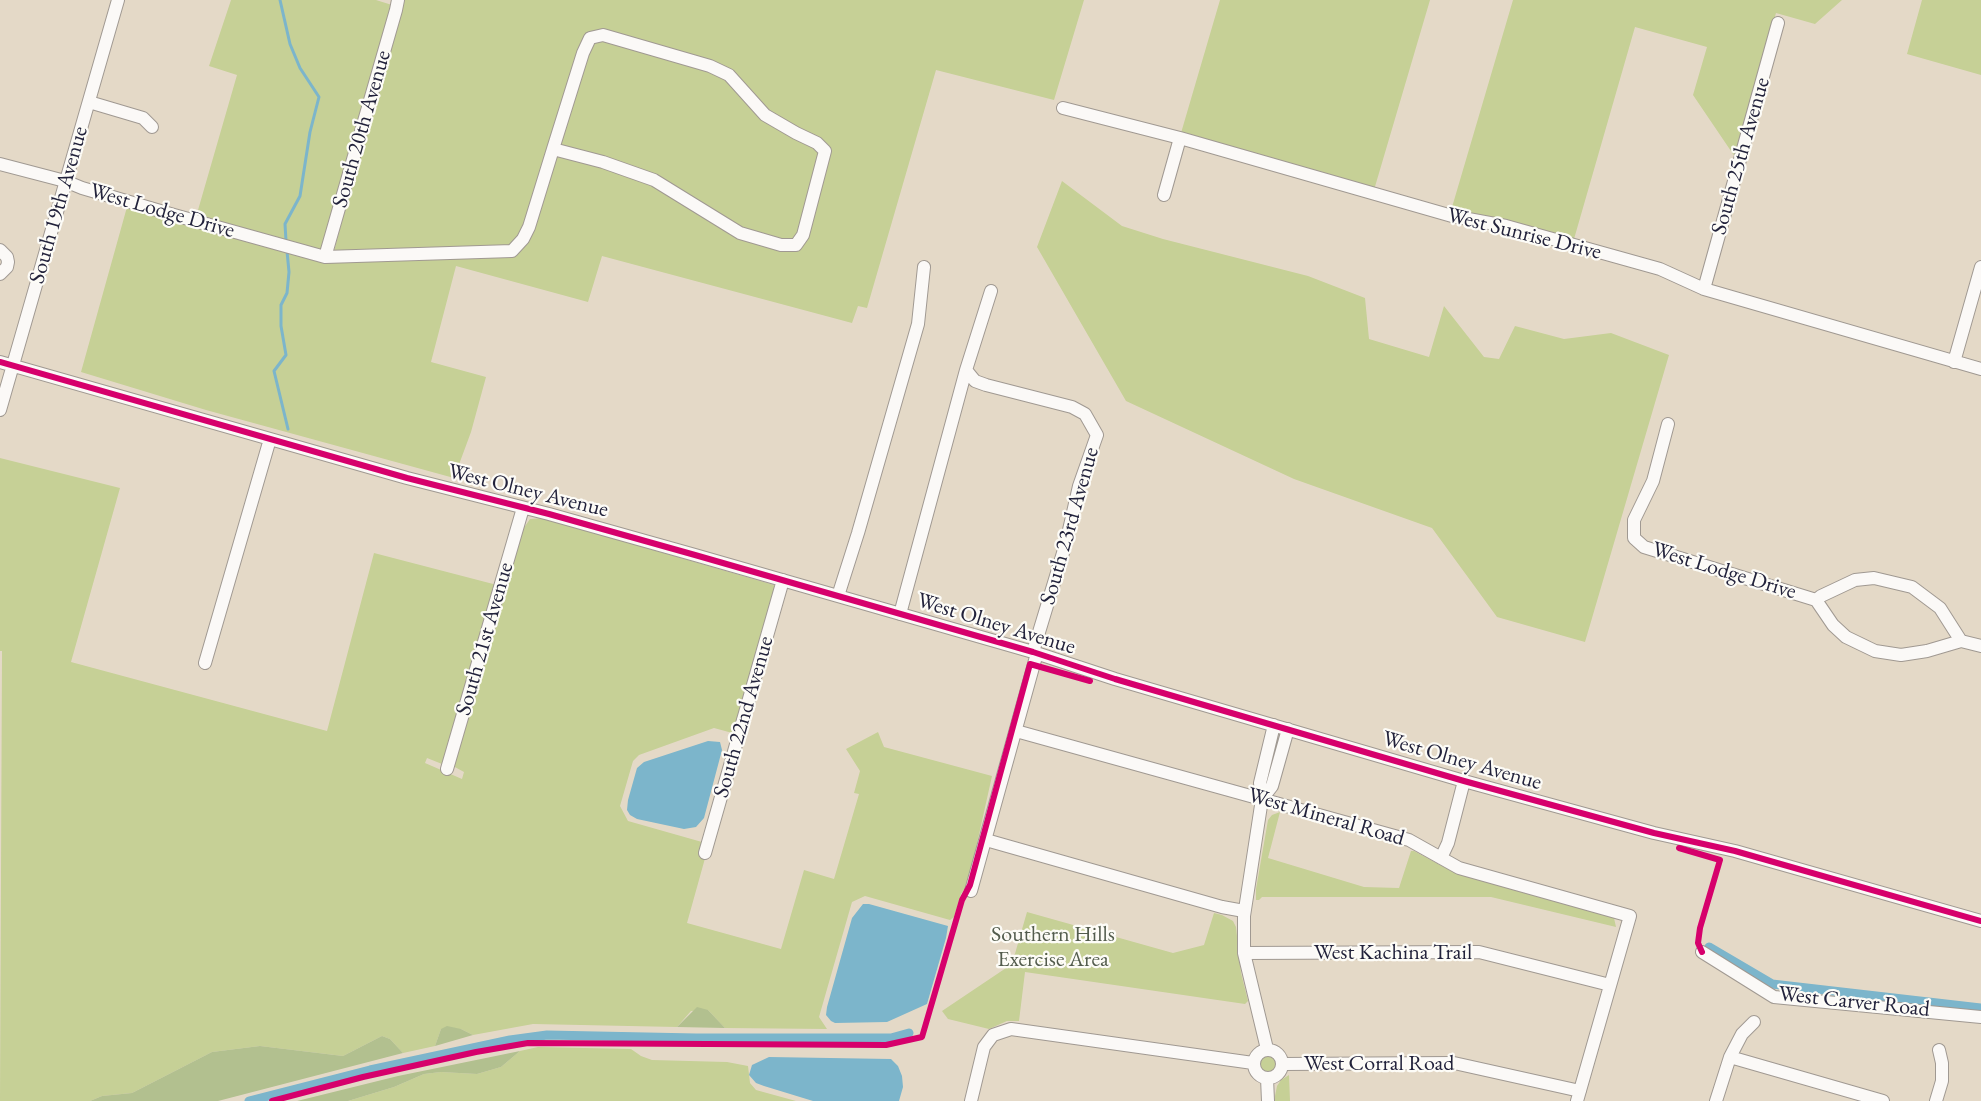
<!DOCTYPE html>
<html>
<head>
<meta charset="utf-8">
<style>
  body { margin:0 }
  canvas { display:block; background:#e4d9c7 }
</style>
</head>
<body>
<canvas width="1981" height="1101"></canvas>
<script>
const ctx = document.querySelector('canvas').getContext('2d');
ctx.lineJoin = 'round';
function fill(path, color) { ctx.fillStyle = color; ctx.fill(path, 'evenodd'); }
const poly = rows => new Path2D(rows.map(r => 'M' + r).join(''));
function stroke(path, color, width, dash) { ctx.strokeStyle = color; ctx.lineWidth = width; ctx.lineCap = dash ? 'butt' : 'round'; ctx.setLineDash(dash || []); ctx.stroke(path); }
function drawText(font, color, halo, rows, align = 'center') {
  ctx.font = font + ' "EB Garamond",serif'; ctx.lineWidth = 4.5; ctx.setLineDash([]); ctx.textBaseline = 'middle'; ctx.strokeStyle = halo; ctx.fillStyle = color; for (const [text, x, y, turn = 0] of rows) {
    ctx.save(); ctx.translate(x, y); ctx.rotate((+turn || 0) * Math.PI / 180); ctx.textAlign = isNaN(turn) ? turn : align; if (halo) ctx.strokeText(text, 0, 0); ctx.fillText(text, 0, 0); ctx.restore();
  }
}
const green = poly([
  [231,0,376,0,392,5,322,252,196,217,237,75,209,66],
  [402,0,1084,0,1054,100,936,70,867,308,858,306,852,323,602,256,588,302,456,266,431,362,486,377,471,432,454,478,206,410,81,372,127,207,331,262],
  [1220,0,1430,0,1374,190,1181,133],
  [1513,0,1842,0,1815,24,1776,13,1735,157,1693,95,1707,47,1635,27,1574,239,1512,221,1450,214],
  [1922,0,1981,0,1981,75,1907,54],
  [1062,181,1122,226,1163,239,1308,276,1365,298,1369,339,1429,357,1444,306,1484,357,1499,359,1515,326,1564,339,1611,333,1669,355,1585,642,1497,617,1432,528,1294,479,1126,401,1037,247],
  [0,458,120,488,71,662,327,731,374,553,497,585,442,764,427,758,425,763,462,779,464,772,453,766,521,532,530,519,543,518,774,585,775,597,736,734,714,728,639,755,633,761,620,806,628,821,709,844,687,923,781,949,804,870,834,879,859,794,854,793,860,771,846,749,878,732,884,747,992,776,968,884,961,894,954,917,950,920,865,896,852,902,819,1017,827,1029,725,1028,708,1010,691,1011,677,1027,533,1024,473,1035,461,1029,441,1029,435,1046,403,1053,390,1039,382,1036,343,1056,260,1046,212,1052,132,1093,102,1096,90,1101,0,1101,2,651,0,651],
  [1280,812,1268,858,1364,887,1399,888,1411,851,1414,851,1457,874,1614,918,1616,927,1491,897,1262,897,1259,900,1256,900,1256,889,1268,820,1272,815],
  [1027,912,1173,953,1204,945,1214,913,1222,915,1233,921,1236,927,1241,973,1248,1001,1245,1004,1025,972,1019,1021,1007,1021,989,1029,948,1019,942,1011,1012,964],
  [538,1047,631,1049,641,1056,652,1060,727,1062,748,1066,750,1083,756,1090,796,1101,348,1101,394,1087,424,1074,441,1072,477,1074,501,1067,520,1051],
  '1254 1064a14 14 0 1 1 28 0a14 14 0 1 1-28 0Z',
  [1289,1075,1290,1101,1274,1101,1277,1086,1281,1080]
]);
const forest = poly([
  [697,1007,708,1010,725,1028,677,1027],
  [447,1026,461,1029,473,1035,435,1046,441,1029],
  [382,1036,390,1039,403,1053,218,1101,90,1101,102,1096,132,1093,212,1052,260,1046,343,1056],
  [520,1051,501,1067,477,1074,441,1072,424,1074,394,1087,348,1101,297,1101,398,1076]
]);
const water = poly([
  [708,741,720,742,722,750,704,818,696,827,684,829,637,819,630,815,627,810,628,800,637,768,644,762],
  [863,904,869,904,948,926,946,938,927,1004,887,1022,835,1023,831,1021,826,1015,827,1007,852,918],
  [769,1057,891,1059,898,1066,902,1076,903,1087,899,1101,813,1101,764,1086,756,1083,749,1075,752,1065]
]);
const stream = poly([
  [280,0,290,44,300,68,319,97,310,132,300,196,285,224,286,241],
  [287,251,289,272,287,293,281,305,281,326,286,355,274,371,288,429]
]);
const canal = poly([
  [1709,947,1772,984,1981,1008],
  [249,1101,370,1070,510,1040,547,1035,696,1038,891,1038,909,1033]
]);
const minor = poly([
  [89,102,143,118,152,127],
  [1063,108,1180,138,1452,216,1506,226,1660,269,1704,289,1981,369],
  [0,164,65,181,82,188,174,215,325,257,512,251,523,239,529,227,553,149,583,53,590,38,603,35,710,66,729,75,765,115,796,133,817,143,825,151,803,235,796,245,781,245,740,233,654,180,603,162,553,149],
  [1164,195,1180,138],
  [0,250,7,257,8,262,7,267,0,274],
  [325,257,396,10,398,0],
  [1704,289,1778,23],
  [991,291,966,370,975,381,986,385,1072,407,1085,414,1097,435,1079,486,1066,543,1033,652],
  [0,362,407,478,549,514,695,555,1033,652,1115,679,1464,781,1654,833,1735,851,1981,921],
  [1954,362,1981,267],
  [0,410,118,0],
  [1668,424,1653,481,1634,520,1634,538,1644,547,1816,600,1833,625,1846,637,1875,651,1901,655,1927,651,1961,641,1981,646],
  [838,596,858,533,918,324,924,267],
  [1816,600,1821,596,1855,580,1874,578,1912,587,1940,608,1961,641],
  [900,614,966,370],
  [205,663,270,439],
  [1016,731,1409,840,1459,868,1630,916,1577,1101],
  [447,769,523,508],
  [1262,799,1272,786,1288,729],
  [986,840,1222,907,1244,911],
  [705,853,783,580],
  [1441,858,1448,843,1464,781],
  [971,891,1037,653],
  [1702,952,1774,997,1981,1017],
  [1244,953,1479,952,1610,985],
  [1267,1049,1244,953,1244,916,1262,799,1260,783,1274,725],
  '1254 1064a14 14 0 1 1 28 0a14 14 0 1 1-28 0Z',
  [1730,1057,1883,1101],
  [1282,1064,1454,1063,1580,1091],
  [1267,1078,1268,1101],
  [971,1101,984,1047,993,1035,1011,1029,1253,1063],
  [1716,1101,1730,1057,1742,1034,1754,1022],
  [1936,1101,1942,1081,1942,1063,1939,1050]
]);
const cycleway = poly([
  [0,362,407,478,549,514,695,555,1033,652,1115,679,1464,781,1654,833,1735,851,1981,921],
  [1679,848,1720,860,1700,928,1698,943,1702,952],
  [272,1101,363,1077,476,1052,528,1043,886,1045,922,1037,962,900,970,885,1030,664,1090,681]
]);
const streetNames = [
  ["South 20th Avenue",362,129,-74],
  ["South 25th Avenue",1741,156,-74],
  ["South 19th Avenue",59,205,-74],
  ["West Lodge Drive",162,211,16],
  ["West Sunrise Drive",1524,234,14],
  ["West Olney Avenue",528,491,14],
  ["South 23rd Avenue",1070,526,-74],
  ["West Lodge Drive",1724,571,17],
  ["West Olney Avenue",996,624,17],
  ["South 21st Avenue",485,639,-74],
  ["South 22nd Avenue",744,717,-74],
  ["West Olney Avenue",1462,761,16],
  ["West Mineral Road",1326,817,16],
  ["West Kachina Trail",1393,953],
  ["West Carver Road",1854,1002,6],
  ["West Corral Road",1379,1064]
];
const parkNames = [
  ["Southern Hills",1053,935],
  ["Exercise Area",1053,960]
];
fill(green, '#c6d096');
fill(forest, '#b2c08f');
fill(water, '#7cb5cb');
stroke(stream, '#7cb5cb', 3);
stroke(canal, '#7cb5cb', 9);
stroke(minor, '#a09992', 14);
stroke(minor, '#fbf9f7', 12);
stroke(cycleway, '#d6006c', 6);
drawText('22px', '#22223b', '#fdfcf7', streetNames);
drawText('22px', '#535c4d', '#fdfcf7', parkNames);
</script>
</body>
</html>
